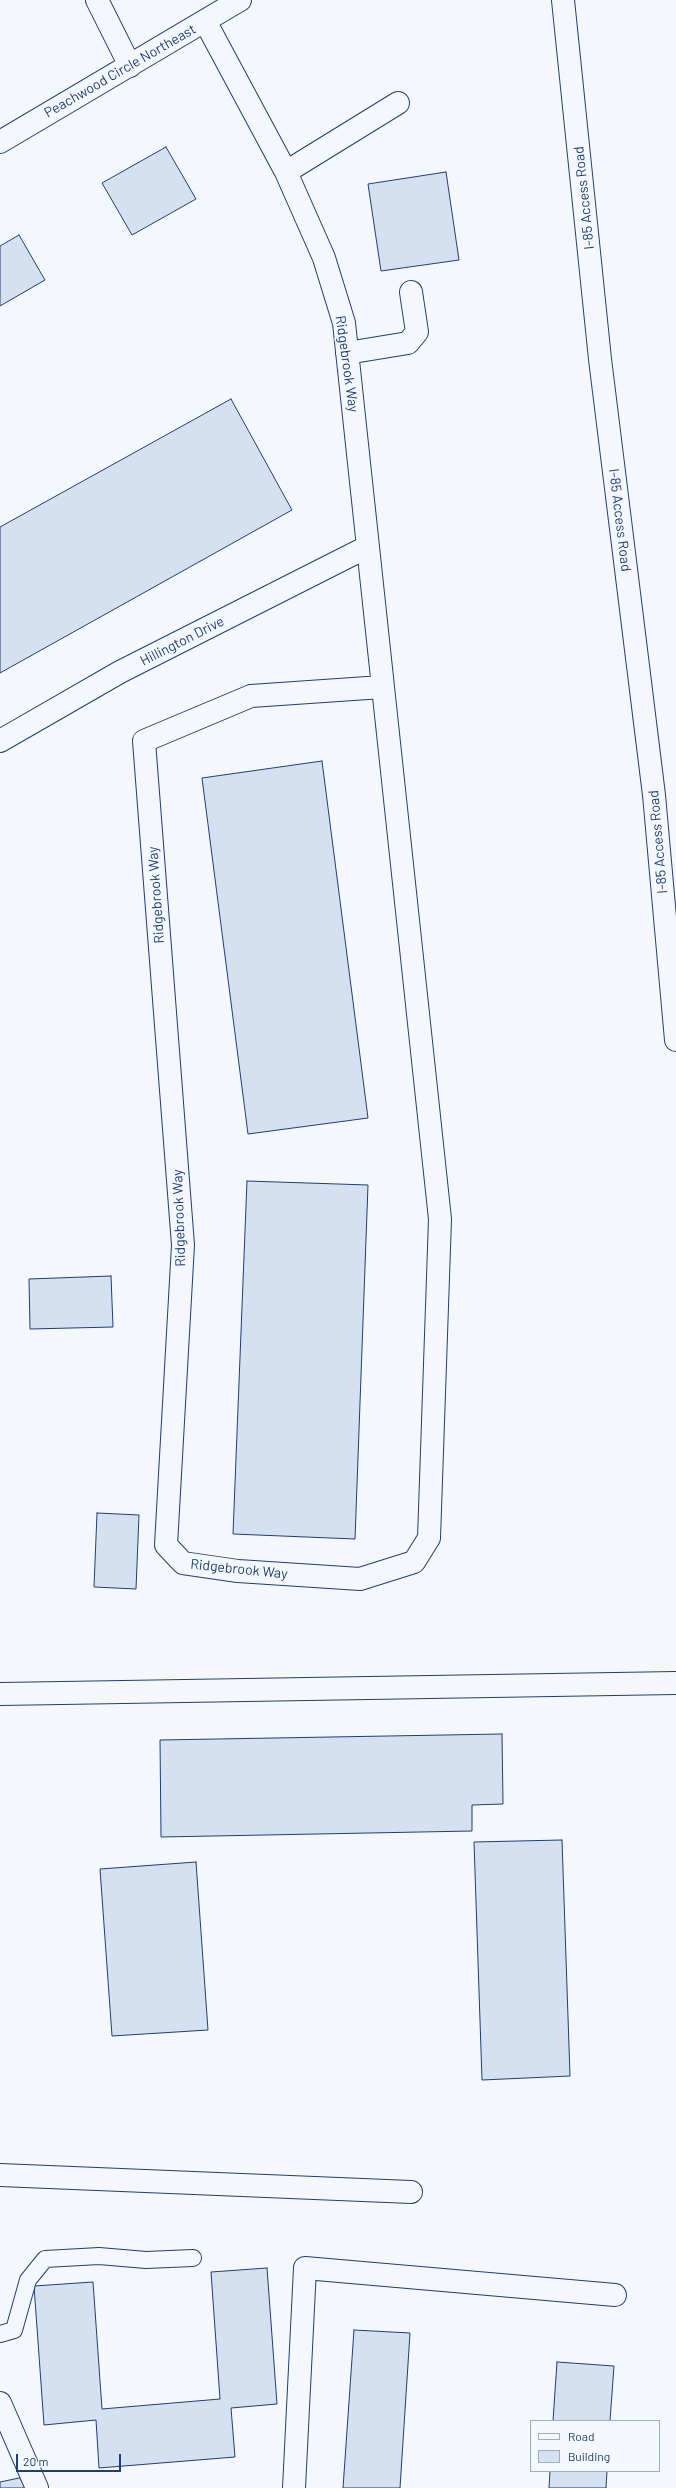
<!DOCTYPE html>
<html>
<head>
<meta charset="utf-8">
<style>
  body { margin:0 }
  #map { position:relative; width:676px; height:2488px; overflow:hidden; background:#f4f7fb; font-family:Barlow,sans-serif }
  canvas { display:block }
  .legend { position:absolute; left:530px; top:2420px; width:130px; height:52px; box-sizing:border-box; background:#f4f7fb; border:1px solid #9eadc5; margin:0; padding:5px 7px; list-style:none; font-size:12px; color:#1d3f73 }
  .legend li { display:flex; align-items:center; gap:8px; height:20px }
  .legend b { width:20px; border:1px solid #9eadc5 }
  .scale { position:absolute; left:16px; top:2454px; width:105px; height:18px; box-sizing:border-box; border:2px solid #1d3f73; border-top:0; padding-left:5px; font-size:12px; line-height:14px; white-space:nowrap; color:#1d3f73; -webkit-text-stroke:3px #f4f7fb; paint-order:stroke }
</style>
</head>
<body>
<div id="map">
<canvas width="676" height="2488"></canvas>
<ul class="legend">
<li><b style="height:5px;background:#f4f7fb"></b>Road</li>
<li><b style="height:11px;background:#d5e0f0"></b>Building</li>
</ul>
<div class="scale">20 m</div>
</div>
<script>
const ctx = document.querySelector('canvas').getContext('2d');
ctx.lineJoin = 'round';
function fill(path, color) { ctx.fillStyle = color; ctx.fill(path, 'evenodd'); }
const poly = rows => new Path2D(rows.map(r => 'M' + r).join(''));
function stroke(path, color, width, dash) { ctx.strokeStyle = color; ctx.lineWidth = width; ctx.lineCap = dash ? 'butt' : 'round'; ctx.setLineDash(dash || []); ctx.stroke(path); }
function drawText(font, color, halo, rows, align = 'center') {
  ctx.font = font + ' Barlow,sans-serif'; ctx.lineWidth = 3; ctx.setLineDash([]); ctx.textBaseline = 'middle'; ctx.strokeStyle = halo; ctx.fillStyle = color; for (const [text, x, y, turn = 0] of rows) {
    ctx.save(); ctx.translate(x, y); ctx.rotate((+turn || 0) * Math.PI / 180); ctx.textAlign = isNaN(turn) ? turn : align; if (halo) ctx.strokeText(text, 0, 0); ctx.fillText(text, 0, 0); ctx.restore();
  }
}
const building = poly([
  [166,147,196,199,132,235,102,183,166,147],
  [446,172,459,260,381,271,368,184,446,172],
  [19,235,45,280,0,306,0,246,19,235],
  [231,399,292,510,0,673,0,527,231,399],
  [322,761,368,1118,248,1134,202,778,322,761],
  [247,1181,368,1185,355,1539,233,1534,247,1181],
  [111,1276,113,1327,30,1329,29,1279,111,1276],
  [97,1513,139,1515,136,1589,94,1587,97,1513],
  [502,1734,503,1804,472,1805,472,1831,161,1837,160,1740,502,1734],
  [562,1840,570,2076,482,2080,474,1842,562,1840],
  [196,1862,208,2030,112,2036,100,1869,196,1862],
  [267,2268,277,2404,231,2408,235,2457,99,2468,96,2420,44,2425,34,2286,93,2282,102,2409,220,2399,211,2272,267,2268],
  [354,2330,410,2333,400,2488,343,2488,354,2330],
  [557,2362,614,2366,610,2421,553,2421,557,2362],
  [550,2471,607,2471,606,2488,549,2488,550,2471],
  [24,2477,26,2488,0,2488,0,2482,24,2477]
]);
const lane = poly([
  [0,2334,14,2330,28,2280,45,2259,99,2256,146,2260,193,2258]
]);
const street = poly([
  [97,0,130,66],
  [205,21,286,172,324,258,344,323,440,1219,429,1538,414,1562,360,1579,238,1571,183,1563,166,1545,183,1245,144,741,251,696,382,687],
  [0,142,240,0],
  [286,172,398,103],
  [347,353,408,343,417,332,411,292],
  [0,741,120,672,367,547],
  [0,1694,676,1683],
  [0,2175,411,2192],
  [0,2403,37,2488],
  [294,2488,305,2268,615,2295]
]);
const secondary = poly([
  [563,0,600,359,654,795,676,1040]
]);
const streetNames = [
  ["Peachwood Circle Northeast",120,71,-30],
  ["I-85 Access Road",584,198,-96],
  ["Ridgebrook Way",347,364,82],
  ["I-85 Access Road",620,520,83],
  ["Hillington Drive",182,641,-27],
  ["I-85 Access Road",658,842,-95],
  ["Ridgebrook Way",156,895,-94],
  ["Ridgebrook Way",179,1218,-92],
  ["Ridgebrook Way",239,1569,6]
];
fill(building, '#d5e0f0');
stroke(building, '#1d3f73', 1);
stroke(lane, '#1d3f73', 18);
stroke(street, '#1d3f73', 24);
stroke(secondary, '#1d3f73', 24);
stroke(lane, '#f4f7fb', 16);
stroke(street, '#f4f7fb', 22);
stroke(secondary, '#f4f7fb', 22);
drawText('14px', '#1d3f73', '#f4f7fb', streetNames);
</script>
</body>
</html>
